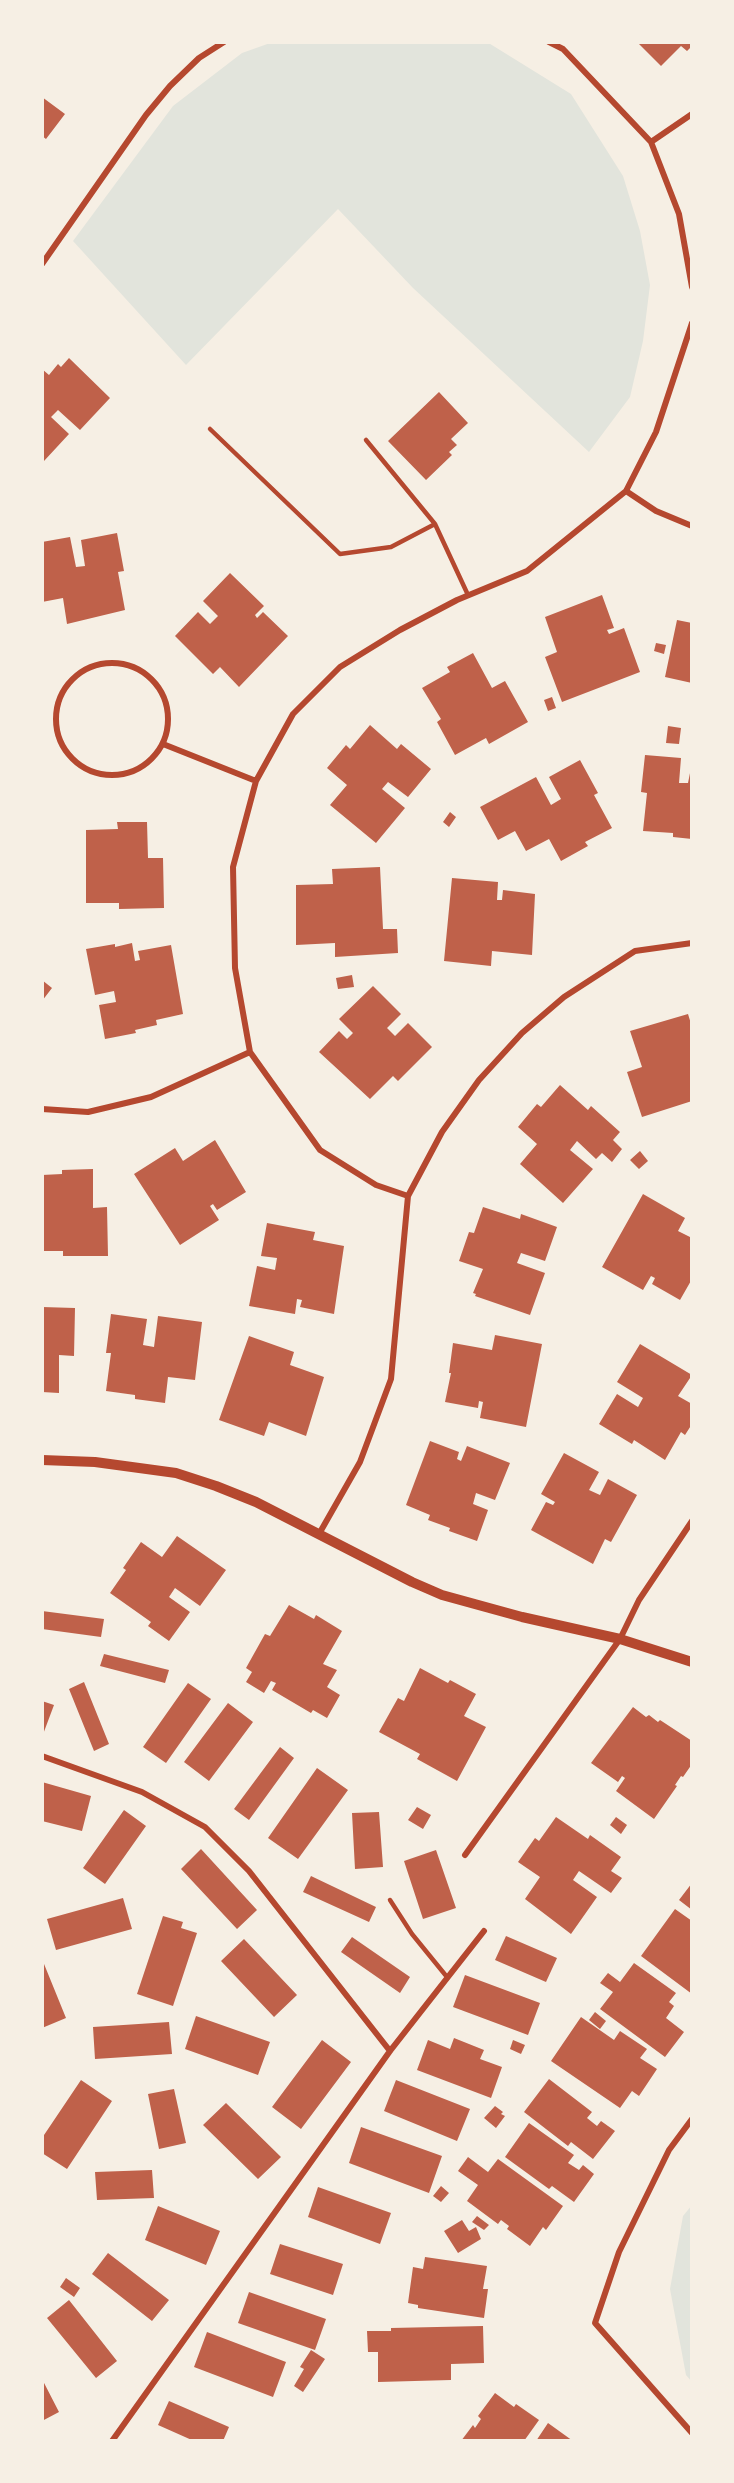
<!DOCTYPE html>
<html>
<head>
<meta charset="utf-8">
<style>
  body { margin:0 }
  #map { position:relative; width:734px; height:2483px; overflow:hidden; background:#f6efe4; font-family:"Open Sans",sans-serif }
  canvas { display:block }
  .frame { position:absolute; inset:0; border:44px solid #f6efe4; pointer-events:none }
</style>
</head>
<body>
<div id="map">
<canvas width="734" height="2483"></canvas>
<div class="frame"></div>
</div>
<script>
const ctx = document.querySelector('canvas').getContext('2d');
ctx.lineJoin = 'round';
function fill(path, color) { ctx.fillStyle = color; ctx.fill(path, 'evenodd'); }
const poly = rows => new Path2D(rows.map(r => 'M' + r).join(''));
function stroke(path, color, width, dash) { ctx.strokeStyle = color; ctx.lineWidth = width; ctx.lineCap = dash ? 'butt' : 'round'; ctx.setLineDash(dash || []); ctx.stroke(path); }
const green = poly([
  [273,42,487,42,571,94,623,176,640,231,650,285,643,341,630,397,589,452,413,288,338,209,186,365,73,241,173,106,242,53],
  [692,2205,692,2382,686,2375,670,2289,683,2216]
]);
const building = poly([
  [637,42,692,42,692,46,687,51,681,46,661,66],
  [42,97,65,114,46,139,42,136],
  [69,358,110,398,80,430,58,410,51,417,69,434,44,461,42,459,42,369,49,375,58,364,61,367],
  [439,392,468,423,451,439,457,445,449,452,452,455,426,480,388,441],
  [117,533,124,571,118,572,125,610,67,624,63,598,42,602,42,542,70,537,76,567,85,566,81,540],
  [230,573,264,606,255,615,257,618,263,612,288,636,239,687,220,667,213,674,175,636,198,612,210,624,218,616,203,601],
  [602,595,614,628,607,630,609,634,624,628,640,672,562,702,545,657,557,652,545,617],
  [677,620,692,623,692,683,665,677],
  [656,643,666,645,664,654,654,651],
  [473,653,492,688,505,681,528,722,489,744,486,738,455,755,437,722,441,719,422,688,450,672,447,667],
  [552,697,556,708,548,711,544,700],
  [370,725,397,749,401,744,431,769,408,797,388,782,382,789,405,808,376,843,330,805,347,785,327,768,346,745,350,749],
  [668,726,681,728,679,744,666,743],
  [645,755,681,758,679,783,688,783,692,763,692,839,673,837,673,833,643,831,647,793,641,792],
  [580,760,598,793,594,795,612,828,585,842,588,846,561,861,549,839,526,851,515,831,498,840,480,807,536,777,551,805,561,799,549,777],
  [450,812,456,817,449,827,443,822],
  [117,822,147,822,148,858,163,858,164,908,119,909,119,903,86,903,86,830,118,829],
  [380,867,383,929,397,929,398,953,335,957,335,943,296,945,296,885,333,884,332,869],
  [452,878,498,882,497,900,502,900,503,890,535,894,532,955,492,951,491,966,444,961],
  [132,943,135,961,140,960,138,951,171,945,183,1014,156,1020,157,1025,135,1030,136,1033,105,1039,99,1005,116,1002,114,991,95,995,86,949,115,944,115,947],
  [352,975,354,987,338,989,336,978],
  [42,980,52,988,42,1001],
  [373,986,401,1014,387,1028,395,1036,408,1023,432,1047,398,1081,393,1076,370,1099,319,1052,339,1031,347,1039,353,1033,339,1019],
  [688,1014,692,1027,692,1101,642,1117,627,1072,642,1067,630,1031],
  [560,1085,588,1110,591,1106,620,1132,613,1140,622,1149,612,1162,602,1153,596,1159,577,1141,570,1150,593,1169,563,1203,520,1164,537,1144,518,1127,537,1104,541,1107],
  [215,1140,246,1192,217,1210,213,1204,210,1206,219,1220,180,1245,134,1174,175,1148,183,1161],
  [640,1151,648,1161,639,1169,630,1160],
  [93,1169,93,1208,107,1207,108,1256,63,1256,63,1251,42,1251,42,1175,62,1174,62,1170],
  [643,1194,685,1218,678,1231,692,1238,692,1279,680,1300,652,1284,655,1278,651,1276,643,1290,602,1267],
  [483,1207,520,1219,521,1214,557,1227,545,1261,521,1253,517,1263,545,1273,530,1315,475,1296,476,1294,473,1293,483,1269,459,1261,469,1232,474,1233],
  [267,1223,315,1232,313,1240,344,1246,334,1314,300,1307,302,1300,297,1299,295,1314,249,1306,257,1266,275,1270,277,1258,261,1256],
  [42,1307,75,1308,74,1356,59,1355,59,1393,42,1392],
  [111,1314,147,1319,143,1345,154,1347,158,1316,202,1322,195,1380,168,1377,165,1403,135,1399,135,1395,106,1391,111,1353,106,1353],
  [495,1335,542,1344,526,1427,480,1418,483,1402,479,1401,478,1408,445,1402,451,1373,449,1373,453,1343,492,1350],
  [249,1336,294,1352,290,1365,324,1377,306,1436,269,1422,264,1436,219,1420],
  [640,1344,692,1375,678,1396,692,1404,692,1424,685,1435,681,1432,665,1460,634,1440,632,1444,599,1424,617,1394,638,1407,643,1398,617,1382],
  [430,1441,459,1452,457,1459,461,1461,467,1446,510,1463,495,1500,476,1493,473,1504,488,1510,477,1541,449,1531,450,1528,428,1520,430,1515,406,1505],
  [564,1453,599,1472,589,1490,600,1495,608,1479,637,1495,611,1542,605,1539,593,1564,531,1530,546,1502,553,1505,555,1502,541,1494],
  [177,1536,226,1570,200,1606,175,1588,169,1597,190,1612,169,1641,148,1626,151,1622,110,1593,126,1570,123,1568,141,1542,162,1557],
  [289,1605,314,1619,316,1615,342,1631,323,1664,337,1670,327,1687,340,1695,327,1718,313,1710,311,1713,272,1690,276,1683,271,1681,264,1693,246,1682,252,1672,246,1668,265,1634,270,1636],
  [42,1611,104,1619,101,1637,42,1629],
  [104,1654,169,1670,165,1683,100,1666],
  [420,1668,448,1683,450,1680,476,1694,464,1716,486,1727,457,1781,417,1759,420,1754,379,1732,398,1698,404,1701],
  [84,1682,109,1744,94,1751,69,1689],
  [188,1683,211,1699,166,1763,143,1747],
  [42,1701,54,1705,42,1737],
  [228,1703,253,1722,209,1781,184,1762],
  [633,1707,646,1717,649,1715,658,1722,660,1720,692,1741,692,1764,683,1777,681,1776,675,1785,677,1786,654,1819,616,1791,625,1778,622,1776,618,1782,591,1763],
  [280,1747,294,1758,249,1820,234,1809],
  [317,1768,348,1790,298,1859,268,1838],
  [42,1782,91,1796,82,1831,42,1821],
  [417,1807,431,1815,423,1829,408,1820],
  [124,1810,146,1826,105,1884,83,1868],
  [379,1812,383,1867,355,1869,352,1813],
  [556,1817,588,1839,590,1835,621,1857,611,1871,622,1878,611,1893,579,1871,573,1880,597,1897,571,1934,525,1899,540,1877,518,1862,535,1838,539,1841],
  [616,1817,627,1825,621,1834,610,1825],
  [201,1849,257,1910,237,1929,181,1869],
  [436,1850,456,1908,423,1919,404,1861],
  [311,1876,376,1907,369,1922,303,1892],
  [692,1883,692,1910,679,1900],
  [123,1898,132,1929,56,1950,47,1919],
  [675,1909,692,1921,692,1994,641,1956],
  [163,1916,183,1922,181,1928,197,1933,173,2006,137,1994],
  [506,1936,557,1958,546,1982,495,1960],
  [352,1937,410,1977,400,1993,341,1952],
  [244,1939,297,1995,274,2017,221,1961],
  [42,1959,66,2018,42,2028],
  [634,1963,676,1993,669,2002,674,2006,666,2018,684,2032,665,2057,600,2009,613,1992,600,1983,608,1973,620,1982],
  [465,1975,540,2003,528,2035,453,2007],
  [595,2012,606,2021,600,2029,589,2020],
  [196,2016,270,2042,258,2075,185,2049],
  [581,2017,614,2040,620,2031,647,2049,640,2058,657,2069,639,2096,632,2091,620,2108,551,2061],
  [169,2022,172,2054,95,2059,93,2027],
  [454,2038,484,2050,480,2059,502,2067,491,2098,417,2070,428,2040,450,2049],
  [322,2040,351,2062,301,2129,272,2107],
  [513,2040,525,2045,521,2054,510,2049],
  [549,2079,592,2112,587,2118,597,2126,601,2121,615,2131,593,2159,571,2142,568,2146,524,2112],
  [81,2080,112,2101,67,2169,42,2153,42,2138],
  [396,2080,470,2109,457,2141,384,2111],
  [174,2089,186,2143,159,2149,148,2094],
  [226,2103,281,2157,258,2179,203,2125],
  [495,2106,503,2112,501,2114,505,2116,496,2128,484,2118],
  [529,2123,574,2155,568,2163,579,2170,583,2165,594,2174,574,2202,552,2186,549,2189,505,2157],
  [361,2127,442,2156,429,2193,349,2163],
  [468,2157,488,2172,498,2159,563,2206,546,2230,543,2227,530,2246,507,2229,509,2226,501,2220,498,2224,467,2201,478,2185,458,2171],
  [152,2170,154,2198,97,2200,95,2172],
  [441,2186,449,2193,441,2202,433,2196],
  [318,2187,391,2213,380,2244,308,2217],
  [158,2206,220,2231,206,2265,145,2240],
  [477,2216,489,2225,484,2230,472,2222],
  [462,2220,469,2231,476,2227,481,2239,458,2253,444,2231],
  [280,2244,343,2264,333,2295,270,2274],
  [108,2253,169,2300,152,2321,92,2274],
  [425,2257,487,2266,483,2289,488,2289,484,2318,418,2308,418,2305,408,2303,413,2267,423,2269],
  [66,2278,80,2288,74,2297,60,2287],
  [249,2292,326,2319,315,2350,238,2323],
  [69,2300,117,2361,96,2378,47,2318],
  [483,2326,484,2363,451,2364,451,2380,378,2382,378,2352,368,2352,367,2331,391,2331,391,2328],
  [207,2332,286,2362,273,2397,194,2367],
  [311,2350,325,2359,303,2392,294,2386,304,2369,300,2367],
  [42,2379,59,2412,42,2421],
  [495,2393,514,2407,516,2404,539,2420,524,2441,461,2441,473,2425,475,2428,481,2419,478,2416],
  [169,2401,229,2427,223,2441,194,2441,158,2425],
  [548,2423,573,2441,536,2441]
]);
const service = poly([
  [210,429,340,554,391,547,435,524,468,595],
  [366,440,435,524],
  [390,1900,412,1934,447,1977]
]);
const minor = poly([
  [549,42,563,49,651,142,679,214,692,287],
  [651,142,692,114],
  [42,264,146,115,170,86,199,58,224,42],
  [626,491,656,511,692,526],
  '56 719a56 56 0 1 1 112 0a56 56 0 1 1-112 0Z',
  [163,744,256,781],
  [42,1109,88,1112,151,1097,250,1052],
  [408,1196,376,1185,320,1150,250,1052,235,968,233,867,256,781,293,714,340,667,400,630,457,600,527,571,626,491,656,432,692,323],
  [319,1534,360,1462,391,1379,408,1196,442,1132,479,1080,522,1033,564,997,635,951,692,943],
  [42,1756,142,1792,205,1827,249,1871,390,2051],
  [465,1855,620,1639,639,1600,692,1521],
  [692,2119,669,2150,619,2252,595,2323,692,2433],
  [112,2441,390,2051,484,1931]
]);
const tertiary = poly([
  [42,1460,95,1462,176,1473,216,1486,256,1502,412,1582,442,1595,522,1617,620,1639,692,1662]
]);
fill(green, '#e2e4dc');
fill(building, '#bf614a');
stroke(service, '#b5482f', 4.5);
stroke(minor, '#b5482f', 6);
stroke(tertiary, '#b5482f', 10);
</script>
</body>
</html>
